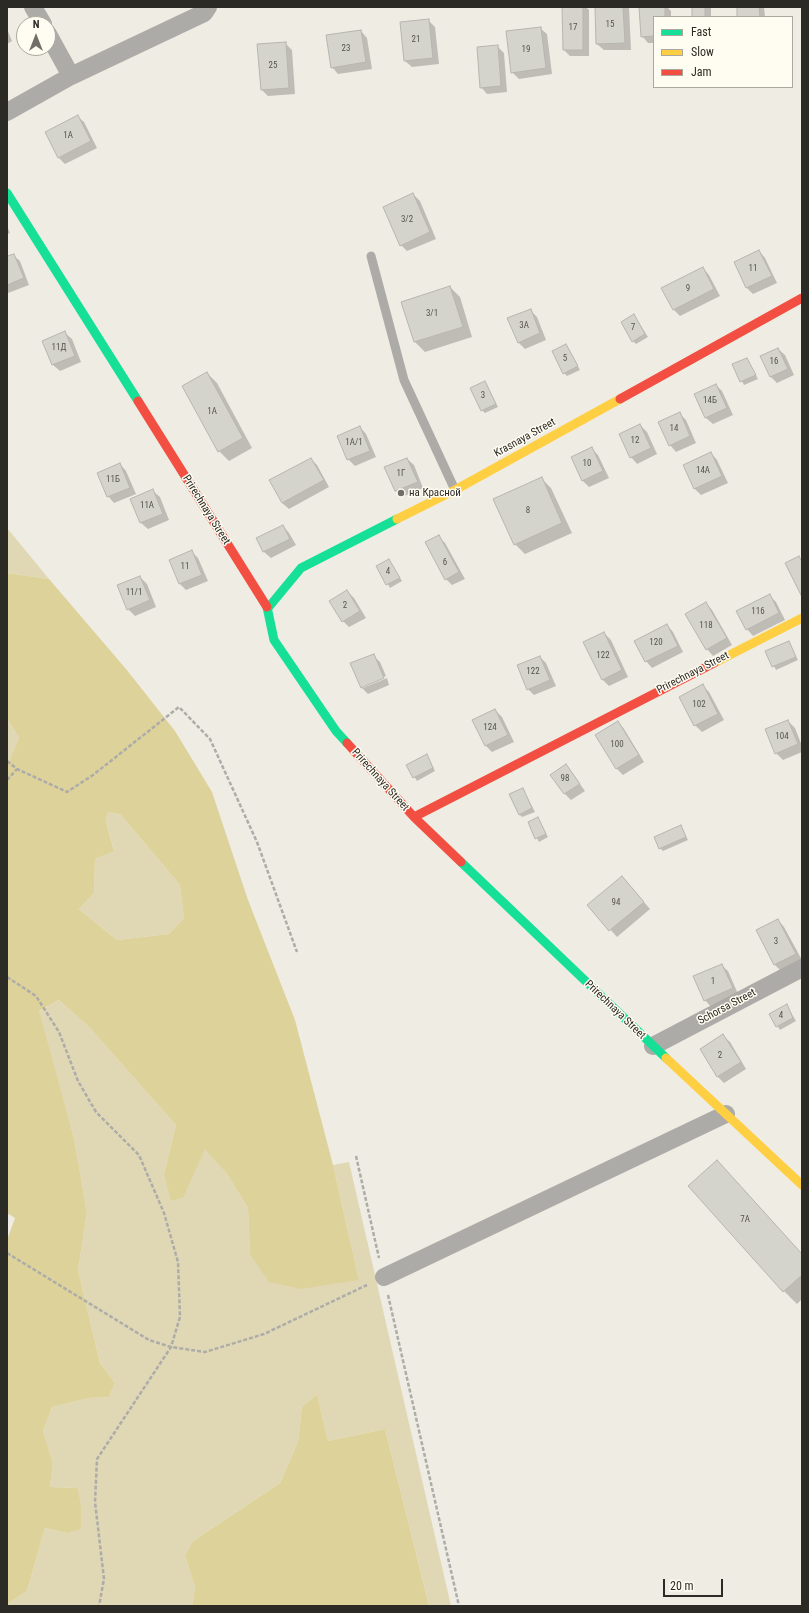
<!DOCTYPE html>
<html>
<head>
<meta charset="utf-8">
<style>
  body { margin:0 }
  #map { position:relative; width:809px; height:1613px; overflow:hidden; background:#eeece3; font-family:"Roboto Condensed",sans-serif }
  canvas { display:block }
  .frame { position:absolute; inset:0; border:8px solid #2c2a24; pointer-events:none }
  .legend { position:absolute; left:653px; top:16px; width:140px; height:72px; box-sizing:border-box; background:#fffcf2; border:1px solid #aba8a0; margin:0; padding:5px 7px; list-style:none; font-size:12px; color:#2c2a24 }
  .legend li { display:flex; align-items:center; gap:8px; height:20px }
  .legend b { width:20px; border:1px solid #aba8a0 }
  .north { position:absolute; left:16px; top:16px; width:40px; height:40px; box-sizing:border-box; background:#fffcf2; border:1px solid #aba8a0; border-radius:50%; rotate:0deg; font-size:11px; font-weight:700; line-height:16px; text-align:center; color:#2c2a24 }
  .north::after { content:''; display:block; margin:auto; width:14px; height:18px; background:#706e67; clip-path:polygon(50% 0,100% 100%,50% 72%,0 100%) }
  .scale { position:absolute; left:663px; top:1579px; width:60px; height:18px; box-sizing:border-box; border:2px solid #2c2a24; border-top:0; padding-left:5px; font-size:12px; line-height:14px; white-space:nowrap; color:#2c2a24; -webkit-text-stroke:3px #fffcf2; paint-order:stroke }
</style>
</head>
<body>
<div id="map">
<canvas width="809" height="1613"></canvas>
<div class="frame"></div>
<ul class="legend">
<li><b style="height:5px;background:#16e098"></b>Fast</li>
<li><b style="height:5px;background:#ffcf43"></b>Slow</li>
<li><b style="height:5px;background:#f24e42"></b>Jam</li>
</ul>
<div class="north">N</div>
<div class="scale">20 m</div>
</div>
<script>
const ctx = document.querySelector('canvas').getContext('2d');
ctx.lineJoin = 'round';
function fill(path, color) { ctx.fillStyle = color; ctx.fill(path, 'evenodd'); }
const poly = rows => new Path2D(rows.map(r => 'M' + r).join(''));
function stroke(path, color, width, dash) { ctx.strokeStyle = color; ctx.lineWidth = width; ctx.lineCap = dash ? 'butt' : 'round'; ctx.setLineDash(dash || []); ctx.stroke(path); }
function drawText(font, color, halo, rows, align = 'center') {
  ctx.font = font + ' "Roboto Condensed",sans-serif'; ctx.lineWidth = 3; ctx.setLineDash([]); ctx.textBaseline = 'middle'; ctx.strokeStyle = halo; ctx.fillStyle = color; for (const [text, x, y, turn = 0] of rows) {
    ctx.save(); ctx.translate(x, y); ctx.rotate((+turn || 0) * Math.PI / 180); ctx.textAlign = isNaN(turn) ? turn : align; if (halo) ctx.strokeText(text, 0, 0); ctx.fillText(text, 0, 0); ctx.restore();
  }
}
const green = poly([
  [7,528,49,579,7,573],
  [7,718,19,738,9,763,7,762],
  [108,812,121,815,180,885,184,918,169,934,117,940,79,909,94,893,95,859,114,850,106,821],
  [59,1000,89,1027,176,1125,164,1174,184,1197,205,1148,227,1174,248,1208,250,1254,359,1280,333,1165,349,1162,451,1606,429,1606,385,1429,328,1441,317,1394,302,1407,298,1442,280,1483,193,1541,185,1555,195,1588,192,1606,7,1606,7,1604,27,1591,45,1528,67,1533,77,1488,50,1487,53,1463,43,1431,52,1407,89,1398,109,1397,115,1383,100,1363,78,1270,87,1213,74,1138,38,1012]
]);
const forest = poly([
  [7,573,49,579,126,669,175,731,212,792,248,900,295,1020,333,1165,359,1280,301,1289,269,1282,250,1254,248,1208,227,1174,205,1149,184,1197,171,1201,164,1174,176,1125,89,1027,59,1000,39,1011,74,1138,87,1213,78,1270,100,1363,115,1383,109,1397,89,1398,52,1407,43,1431,53,1463,50,1487,77,1488,81,1505,81,1529,67,1533,45,1528,27,1591,7,1604,7,1240,15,1218,7,1213,7,762,9,762,19,738,7,718],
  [108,812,121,815,180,885,184,918,169,934,117,940,79,909,94,893,95,859,114,851,106,821],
  [317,1394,328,1441,385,1429,429,1606,192,1606,195,1588,185,1555,193,1541,280,1483,298,1442,302,1407]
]);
const shadow = poly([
  [563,7,586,7,589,10,589,56,570,56,564,50],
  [596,7,629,7,631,50,604,50,597,44],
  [640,7,667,7,671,11,671,17,654,17,654,43,648,43,642,36],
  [693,7,711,7,711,17,693,17],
  [738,7,764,7,765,17,738,17],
  [428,20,435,27,439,64,412,67,405,61],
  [540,28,547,34,552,74,519,79,512,72],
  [7,29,12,41,7,44],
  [361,31,367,38,372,69,338,74,332,67],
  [285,43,292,50,295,94,268,96,261,89],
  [497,46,504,53,507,92,487,94,481,87],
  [77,116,84,122,97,148,65,164,58,157],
  [413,194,420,201,436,239,407,251,401,245],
  [7,226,10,233,7,234],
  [759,251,765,258,777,283,753,294,747,288,735,262],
  [13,255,20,261,29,285,8,293,7,257],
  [703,268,709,275,720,296,680,316,674,310],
  [450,287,460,297,472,337,425,352,415,342,402,302],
  [530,310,537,317,546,340,525,349,518,342],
  [634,315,648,337,636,344,633,341],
  [65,333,72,339,81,362,60,371,53,365,43,341],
  [566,345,580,370,567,376,564,373],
  [778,349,785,355,794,375,777,383,771,377],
  [747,359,758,379,744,385,733,365],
  [207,373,217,383,252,448,229,461,219,451],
  [485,382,498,407,485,413,482,410],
  [716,385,722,391,733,415,713,424,706,418,695,394],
  [679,413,686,420,696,443,676,452,670,445],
  [640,425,647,432,657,454,637,464,631,457],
  [360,427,366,434,376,457,355,466,348,459],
  [592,449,598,455,609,478,589,487,582,480],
  [711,453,717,460,728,483,701,495,695,489,684,465],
  [311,459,317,465,329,487,289,509,282,503],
  [407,459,414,465,423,488,402,497,395,491,386,467],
  [120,464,126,471,136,494,114,503,108,496],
  [541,478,551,488,572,533,525,554,515,544],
  [153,491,160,497,169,520,148,529,141,523,132,500],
  [283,526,289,533,296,545,271,558,264,552,258,539],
  [438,536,445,543,465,579,452,585,446,579],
  [192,552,198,558,208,581,186,590,180,584],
  [389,560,402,581,390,588,378,566],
  [140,577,147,584,156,607,135,616,128,609],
  [347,591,354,598,366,618,349,627,343,621],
  [770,596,776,602,785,620,753,636,747,629],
  [706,603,712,610,732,645,713,656,707,649],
  [667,625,673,632,683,652,652,668,646,661],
  [604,633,611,640,628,677,609,686,602,679],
  [789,643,798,660,776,670,767,652],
  [373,655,380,662,386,676,363,686,363,688,387,678,389,685,368,694,361,687],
  [540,657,546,663,556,686,534,695,528,689],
  [702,685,709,692,724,720,702,732,695,725],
  [495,710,502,717,514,742,492,752,486,746],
  [788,721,795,728,802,746,802,752,783,760,776,753],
  [618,722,624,729,644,762,623,775,617,769,596,735],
  [427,755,435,771,417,781,408,765],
  [566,765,585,791,571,800,565,794],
  [523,789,535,812,522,817,519,814],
  [538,819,548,837,539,842,529,823],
  [681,826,688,840,663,851,660,848],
  [622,877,650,909,617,937,589,905],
  [778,920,784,927,802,960,781,971,775,965],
  [721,965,728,971,738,994,711,1007,705,1000],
  [787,1006,796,1021,780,1030,770,1015],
  [723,1036,730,1042,746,1069,724,1083,718,1077,701,1050],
  [717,1161,802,1254,802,1299,797,1304,784,1291]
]);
const building = poly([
  [562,7,583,7,583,50,563,50,562,7],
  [595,7,623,7,625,43,596,44,595,7],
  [639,7,665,7,665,17,654,17,654,36,641,37,639,7],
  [692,7,705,7,705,17,692,17,692,7],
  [737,7,759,7,760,17,737,17,737,7],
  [429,19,433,58,404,61,400,22,429,19],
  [541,27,546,68,511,73,506,31,541,27],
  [361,30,366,62,331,68,326,35,361,30],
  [286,42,289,88,261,90,257,44,286,42],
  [498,45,501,86,480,88,477,47,498,45],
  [78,115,91,141,58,158,45,132,78,115],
  [413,193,430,232,400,246,383,207,413,193],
  [759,250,772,276,746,288,734,262,759,250],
  [14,254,24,278,7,285,7,256,14,254],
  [703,267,714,289,673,310,661,288,703,267],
  [450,286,463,327,414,342,401,302,450,286],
  [531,309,540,333,518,343,507,318,531,309],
  [634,314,645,334,632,342,621,322,634,314],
  [65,331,75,356,52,365,42,341,65,331],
  [566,344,578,366,563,374,552,351,566,344],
  [778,348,788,369,770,377,760,356,778,348],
  [747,358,756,375,740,382,732,364,747,358],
  [207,372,243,438,218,452,182,386,207,372],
  [485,381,496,404,481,411,470,388,485,381],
  [716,384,727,408,705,418,694,394,716,384],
  [680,412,690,436,669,446,658,422,680,412],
  [640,424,651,448,630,458,619,434,640,424],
  [360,426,370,451,347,460,337,436,360,426],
  [592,447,603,471,582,481,571,457,592,447],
  [711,452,722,476,694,489,683,465,711,452],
  [311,458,324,480,282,503,269,480,311,458],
  [407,458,418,482,395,491,384,467,407,458],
  [120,463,130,488,107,497,97,473,120,463],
  [542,477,562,523,514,545,493,499,542,477],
  [153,489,163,514,140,523,130,499,153,489],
  [283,525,290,539,263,552,256,538,283,525],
  [439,535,459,572,445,580,425,542,439,535],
  [192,550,202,575,179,584,169,560,192,550],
  [799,556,802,562,802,597,785,563,799,556],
  [389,559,400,578,386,585,376,566,389,559],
  [140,576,150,600,127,610,117,585,140,576],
  [347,590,360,611,342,622,329,601,347,590],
  [770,594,779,613,746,630,736,611,770,594],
  [706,602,727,638,706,650,685,614,706,602],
  [667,624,678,646,645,662,634,641,667,624],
  [604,632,622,670,602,680,583,642,604,632],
  [789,641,796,657,772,667,765,651,789,641],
  [374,654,384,678,361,688,350,663,374,654],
  [540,656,550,680,527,690,517,665,540,656],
  [703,684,718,714,694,726,679,697,703,684],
  [495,709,508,735,485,746,472,720,495,709],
  [788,720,798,744,775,754,765,729,788,720],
  [618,721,639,755,616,769,595,735,618,721],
  [427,754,433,768,413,778,406,765,427,754],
  [566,764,580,784,564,794,550,775,566,764],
  [523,788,532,808,519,815,509,794,523,788],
  [538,817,546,834,535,839,528,822,538,817],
  [681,825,686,837,659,849,654,837,681,825],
  [622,876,644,902,609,931,587,905,622,876],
  [778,919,796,954,774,965,756,930,778,919],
  [722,964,733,988,704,1001,693,976,722,964],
  [787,1004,793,1018,776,1027,769,1014,787,1004],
  [723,1034,741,1062,717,1077,700,1049,723,1034],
  [717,1160,802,1254,802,1275,783,1292,688,1186,717,1160]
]);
const path = poly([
  [7,761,17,769,67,792,93,775,179,707,210,739,257,842,297,952],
  [7,780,17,769],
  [7,977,36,996,59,1032,78,1081,96,1112,139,1155,164,1213,178,1262,180,1317,171,1347,97,1459,95,1502,104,1579,99,1606],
  [356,1156,379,1258],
  [7,1253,149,1340,171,1347,205,1352,264,1334,367,1285],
  [388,1295,459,1606]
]);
const lane = poly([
  [371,256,404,380,455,490]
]);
const street = poly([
  [33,7,43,24],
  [48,34,71,76],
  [7,112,71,76,204,13,208,7],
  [653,1046,802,968],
  [384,1277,726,1114]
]);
const fast = poly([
  [7,193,138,401],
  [267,607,274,640,336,731,347,743],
  [268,608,301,568,397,519],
  [461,862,666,1058]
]);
const slow = poly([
  [397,519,455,490,620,399],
  [714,663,802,618],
  [666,1058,802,1185]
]);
const jam = poly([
  [620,399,802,298],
  [138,401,267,607],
  [347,743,414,817,461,862],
  [414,817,714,663]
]);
const markers = [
  [401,493,4,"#706e67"]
];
const numberNames = [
  ["15",610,25],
  ["17",573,28],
  ["21",416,40],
  ["23",346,49],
  ["19",526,50],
  ["25",273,66],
  ["1А",68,136],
  ["3/2",407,220],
  ["11",753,269],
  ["9",688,289],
  ["3/1",432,314],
  ["3А",524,326],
  ["7",633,328],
  ["11Д",59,348],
  ["5",565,359],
  ["16",774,362],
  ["3",483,396],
  ["14Б",710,401],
  ["1А",212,412],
  ["14",674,429],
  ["12",635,441],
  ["1А/1",354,443],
  ["10",587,464],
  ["14А",703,471],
  ["1Г",401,474],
  ["11Б",113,480],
  ["11А",147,506],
  ["8",528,511],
  ["6",445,563],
  ["11",185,567],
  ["4",388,572],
  ["11/1",134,593],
  ["2",345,606],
  ["116",758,612],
  ["118",706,626],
  ["120",656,643],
  ["122",603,656],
  ["122",533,672],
  ["102",699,705],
  ["124",490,728],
  ["104",782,737],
  ["100",617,745],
  ["98",565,779],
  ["94",616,903],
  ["3",776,942],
  ["1",713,982],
  ["4",781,1016],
  ["2",720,1056],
  ["7А",745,1220]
];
const streetNames = [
  ["Krasnaya Street",525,438,-29],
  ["Prirechnaya Street",206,510,58],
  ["Prirechnaya Street",693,673,-27],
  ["Prirechnaya Street",380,780,48],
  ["Schorsa Street",727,1007,-28],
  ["Prirechnaya Street",615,1010,44]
];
const poiNames = [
  ["на Красной",409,493]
];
fill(green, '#e0d8b5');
fill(forest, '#ded29b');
fill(shadow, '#0003');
fill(building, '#d5d4cc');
stroke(building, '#b6b5ae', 1);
stroke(path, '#adaca8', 2.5, [4, 2]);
stroke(lane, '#adaba7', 9);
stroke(street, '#adaba7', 18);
stroke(fast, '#16e098', 9);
stroke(slow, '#ffcf43', 9);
stroke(jam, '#f24e42', 9);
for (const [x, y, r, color] of markers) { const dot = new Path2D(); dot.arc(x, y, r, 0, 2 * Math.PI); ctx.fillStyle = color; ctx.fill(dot); stroke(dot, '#fffcf2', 1.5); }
drawText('9px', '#56544e', null, numberNames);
drawText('11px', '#2c2a24', '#fffcf2', streetNames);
drawText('11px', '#2c2a24', '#fffcf2', poiNames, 'left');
</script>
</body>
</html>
